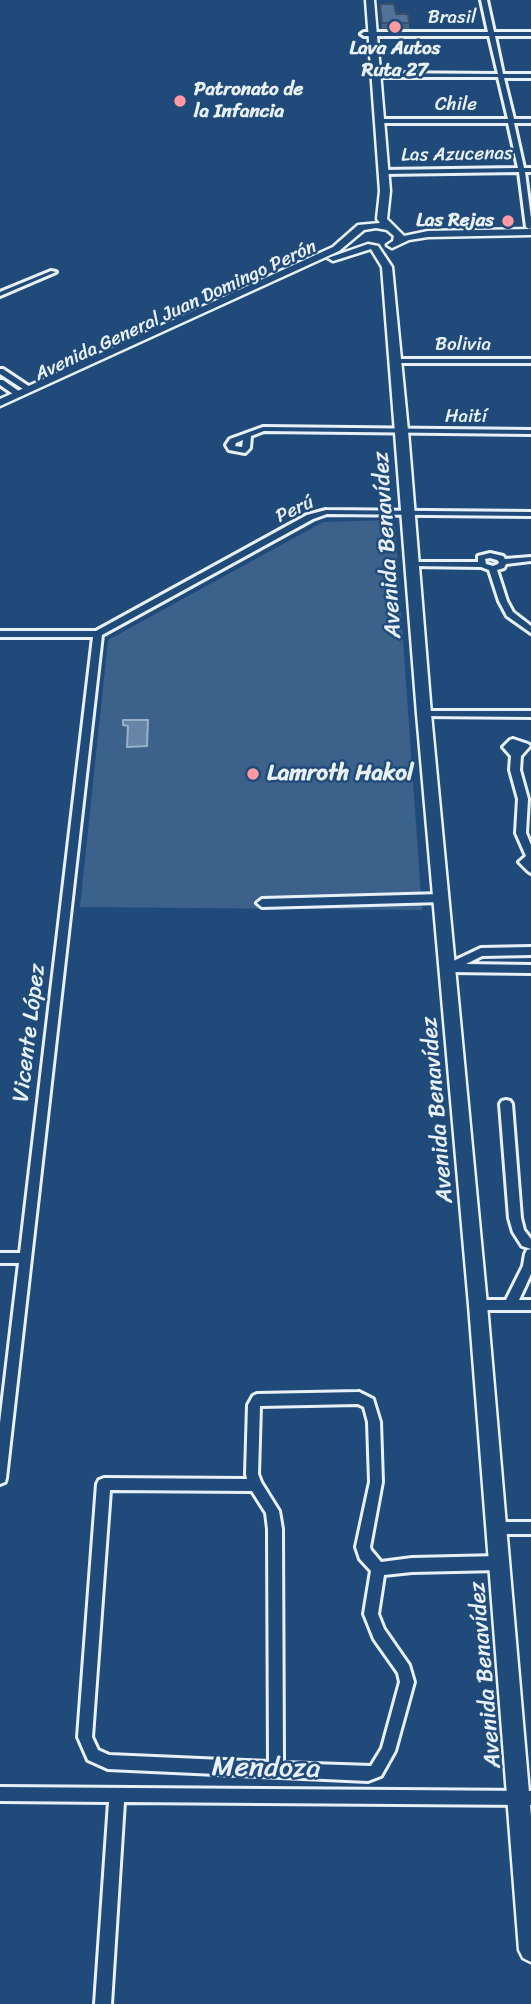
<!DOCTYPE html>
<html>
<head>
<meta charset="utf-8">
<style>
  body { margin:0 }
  canvas { display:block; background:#1f4a7a }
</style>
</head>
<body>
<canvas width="531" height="2004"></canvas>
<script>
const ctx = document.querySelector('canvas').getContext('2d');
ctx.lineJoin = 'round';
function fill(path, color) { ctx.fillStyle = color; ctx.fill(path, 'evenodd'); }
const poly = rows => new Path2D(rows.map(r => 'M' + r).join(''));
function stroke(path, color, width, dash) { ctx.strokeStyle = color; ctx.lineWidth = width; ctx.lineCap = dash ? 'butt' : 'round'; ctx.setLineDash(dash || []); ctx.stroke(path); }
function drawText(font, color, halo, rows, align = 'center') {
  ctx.font = font + ' Sriracha,sans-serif'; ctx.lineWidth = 5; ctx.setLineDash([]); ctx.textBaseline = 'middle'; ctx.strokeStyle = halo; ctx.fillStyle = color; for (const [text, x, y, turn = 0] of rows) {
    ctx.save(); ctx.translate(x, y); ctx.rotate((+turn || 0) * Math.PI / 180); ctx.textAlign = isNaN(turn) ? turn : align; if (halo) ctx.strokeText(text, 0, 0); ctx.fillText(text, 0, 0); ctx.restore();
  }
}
const green = poly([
  [390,520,395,526,422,910,80,907,108,640,323,522]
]);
const water = poly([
  [123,720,148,720,147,746,127,747,128,726,123,725,123,720]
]);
const street = poly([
  [481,0,487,0,494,32,531,32,531,36,495,36,503,74,531,74,531,78,504,78,514,119,531,119,531,123,514,123,524,168,531,168,531,172,525,172,531,218,531,228,529,229,526,227,519,172,384,174,381,172,384,170,518,168,508,123,380,123,377,121,380,119,508,119,498,77,376,77,373,75,376,73,498,74,489,36,364,36,361,34,364,32,488,32,481,0],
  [51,271,56,272,0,296,0,292,51,271],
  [392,359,531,359,531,363,395,363,391,361,392,359],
  [0,369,3,369,33,389,26,391,0,374,0,369],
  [0,380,3,380,23,394,16,396,0,385,0,380],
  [263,427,531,430,531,434,264,431,251,436,250,448,245,453,229,450,226,445,230,439,263,427],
  [243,440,242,447,235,446,236,443,243,440],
  [326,510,531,512,531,516,327,514,313,519,102,635,6,1478,5,1482,0,1484,0,1423,19,1263,0,1263,0,1253,20,1253,93,637,0,637,0,631,96,631,307,515,326,510],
  [490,553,503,556,505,559,531,557,531,561,506,564,504,568,497,570,507,601,513,612,531,626,531,633,507,616,499,601,489,570,481,567,412,566,408,564,412,562,478,562,478,556,490,553],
  [490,558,497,560,499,562,498,564,493,566,486,564,485,559,490,558],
  [424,711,531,711,531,717,421,716,419,714,421,712,424,711],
  [513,739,528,744,530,746,521,756,520,770,528,799,526,833,531,845,531,873,528,871,519,862,526,856,516,833,518,799,510,770,511,756,503,747,510,740,513,739],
  [442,894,447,898,442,902,262,907,257,903,262,899,442,894],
  [531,947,531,955,482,956,466,964,531,965,531,973,449,972,444,968,445,965,481,948,531,947],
  [506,1100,510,1101,512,1104,521,1218,524,1230,531,1239,531,1274,519,1300,531,1300,531,1310,478,1310,474,1309,472,1305,474,1301,478,1300,506,1300,523,1266,525,1254,527,1250,531,1249,522,1246,513,1232,509,1218,500,1104,502,1101,506,1100],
  [359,1392,373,1399,380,1422,382,1482,370,1547,371,1550,381,1562,412,1558,499,1556,504,1558,506,1563,504,1568,499,1570,412,1572,384,1575,378,1614,384,1629,409,1665,414,1682,395,1751,381,1776,368,1781,108,1769,88,1760,78,1737,97,1484,99,1480,104,1478,247,1479,246,1474,248,1405,253,1396,257,1394,359,1392],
  [358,1404,364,1407,368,1422,370,1482,356,1547,360,1559,371,1571,364,1614,374,1639,398,1673,400,1682,382,1748,371,1766,283,1763,282,1529,279,1511,261,1482,258,1474,260,1406,358,1404],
  [110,1490,252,1491,266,1513,268,1529,269,1762,109,1755,98,1750,92,1737,110,1490],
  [497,1522,531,1522,531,1534,497,1534,492,1533,490,1528,492,1523,497,1522],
  [0,1787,531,1791,531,1805,124,1802,111,2004,95,2004,109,1802,0,1801,0,1787]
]);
const secondary = poly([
  [366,0,374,0,390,191,387,219,404,236,428,231,531,229,531,235,428,237,409,240,392,248,387,245,393,241,394,236,387,230,376,228,364,230,339,251,0,406,0,399,333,247,358,225,380,223,377,219,380,191,366,0],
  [368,244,378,246,392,267,408,431,431,714,487,1305,531,1816,531,1962,523,1958,519,1950,469,1305,417,714,382,267,371,249,333,261,328,258,368,244]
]);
const wall = poly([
  [380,4,409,23,409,29,382,29]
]);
const building = poly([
  [380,4,394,4,396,14,408,14,409,23,382,23,380,4]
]);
const markers = [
  [395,27,7,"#ff9aa2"],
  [180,101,7,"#ff9aa2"],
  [508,221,7,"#ff9aa2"],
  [253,774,7,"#ff9aa2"]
];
const farStreetnames = [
  ["Brasil",452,18],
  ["Chile",456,105],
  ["Las Azucenas",457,155,-1],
  ["Avenida General Juan Domingo Perón",176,311,-25],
  ["Bolivia",463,345],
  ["Haití",466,417],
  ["Perú",295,510,-25]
];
const farPoinames = [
  ["Lava Autos",395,49],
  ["Ruta 27",395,71],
  ["Patronato de",194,90,"left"],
  ["la Infancia",194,112,"left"],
  ["Las Rejas",494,221,"right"]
];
const streetNames = [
  ["Avenida Benavídez",388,545,-94],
  ["Vicente López",30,1033,-83],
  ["Avenida Benavídez",438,1110,-95],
  ["Avenida Benavídez",486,1675,-95]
];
const poiNames = [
  ["Lamroth Hakol",267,774]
];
const nearStreetnames = [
  ["Mendoza",266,1769,1]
];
fill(green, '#3c628c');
fill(water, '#6685a7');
stroke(water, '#9ab0c7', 2);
stroke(street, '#e8f1f8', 6);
stroke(secondary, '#e8f1f8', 5);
fill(street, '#1f4a7a');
fill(secondary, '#1f4a7a');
fill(wall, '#466384');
fill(building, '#517399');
stroke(building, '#39506b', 2);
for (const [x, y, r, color] of markers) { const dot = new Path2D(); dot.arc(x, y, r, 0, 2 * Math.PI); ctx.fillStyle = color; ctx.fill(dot); stroke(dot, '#1f4a7a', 2.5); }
drawText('19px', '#e8f1f8', '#1f4a7a', farStreetnames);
drawText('bold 19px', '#e8f1f8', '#1f4a7a', farPoinames);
drawText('23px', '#e8f1f8', '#1f4a7a', streetNames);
drawText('bold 23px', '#e8f1f8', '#1f4a7a', poiNames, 'left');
drawText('28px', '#e8f1f8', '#1f4a7a', nearStreetnames);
</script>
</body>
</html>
